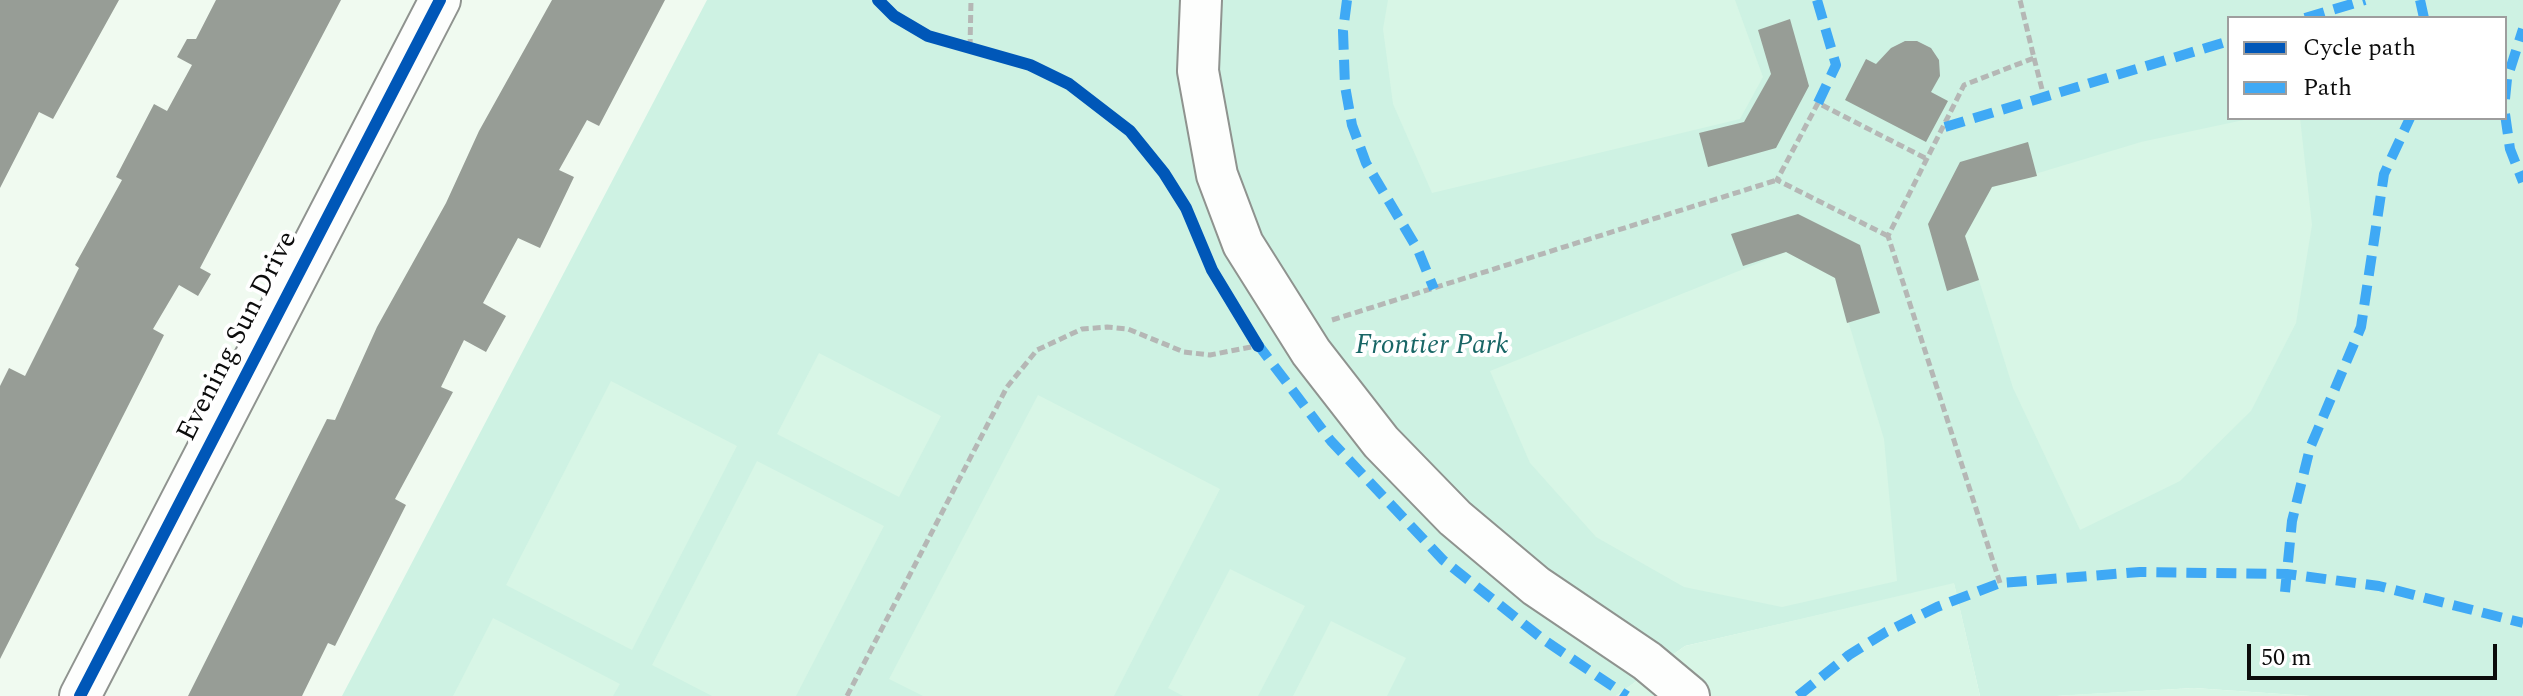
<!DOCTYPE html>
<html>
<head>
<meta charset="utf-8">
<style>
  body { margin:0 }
  #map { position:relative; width:2523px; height:696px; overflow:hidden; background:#f0faf0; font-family:Spectral,serif }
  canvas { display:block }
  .legend { position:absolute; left:2227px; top:16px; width:280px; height:104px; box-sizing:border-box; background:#fff; border:2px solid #9e9e9e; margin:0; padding:10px 14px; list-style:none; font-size:24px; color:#0c0c0c }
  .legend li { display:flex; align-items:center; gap:16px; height:40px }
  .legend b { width:40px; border:2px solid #9e9e9e }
  .scale { position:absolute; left:2247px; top:644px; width:250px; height:36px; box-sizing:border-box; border:4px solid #0c0c0c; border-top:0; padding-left:10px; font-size:24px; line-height:28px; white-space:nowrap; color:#0c0c0c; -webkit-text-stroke:6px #fff; paint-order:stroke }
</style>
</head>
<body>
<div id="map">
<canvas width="2523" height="696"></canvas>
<ul class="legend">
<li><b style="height:10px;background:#0057b8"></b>Cycle path</li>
<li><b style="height:10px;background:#3fa9f5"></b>Path</li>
</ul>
<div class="scale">50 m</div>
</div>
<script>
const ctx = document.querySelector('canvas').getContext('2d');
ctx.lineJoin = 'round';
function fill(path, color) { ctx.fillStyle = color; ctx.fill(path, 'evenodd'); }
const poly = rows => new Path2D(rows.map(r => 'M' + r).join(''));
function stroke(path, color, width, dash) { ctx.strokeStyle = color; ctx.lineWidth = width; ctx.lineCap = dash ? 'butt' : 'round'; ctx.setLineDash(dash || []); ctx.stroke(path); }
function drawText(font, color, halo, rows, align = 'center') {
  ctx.font = font + ' Spectral,serif'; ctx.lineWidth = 8; ctx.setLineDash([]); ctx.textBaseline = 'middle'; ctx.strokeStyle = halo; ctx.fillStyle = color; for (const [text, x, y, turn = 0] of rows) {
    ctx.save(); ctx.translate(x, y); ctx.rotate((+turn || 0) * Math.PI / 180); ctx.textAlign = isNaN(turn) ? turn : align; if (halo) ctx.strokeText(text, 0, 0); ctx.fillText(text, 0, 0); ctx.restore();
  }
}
const green = poly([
  [707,0,2523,0,2523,696,2310,696,2194,688,2057,696,1980,696,1954,584,1685,646,1616,696,342,696],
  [2229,18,2505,18,2505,118,2229,118]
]);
const pitch = poly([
  [1388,0,1735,0,1763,77,1740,119,1432,193,1393,104,1383,29],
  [2253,118,2300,118,2312,225,2296,323,2251,411,2180,481,2080,530,2013,388,1965,236,1992,187,2141,142],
  [1786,252,1835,278,1884,439,1897,581,1782,607,1684,587,1596,537,1530,463,1490,371],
  [819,353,941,416,899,497,777,434],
  [611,381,737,446,632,650,506,585],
  [1038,395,1220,489,1114,696,923,696,889,679],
  [757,461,884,526,796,696,712,696,652,665],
  [1230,569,1305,606,1258,696,1183,696,1168,688],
  [1954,583,1980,696,1616,696,1685,646],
  [493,618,620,684,613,696,453,696],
  [1331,621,1406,658,1387,696,1293,696],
  [2194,688,2310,696,2057,696,2069,695]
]);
const building = poly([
  [0,0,119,0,53,119,39,112,0,188],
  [216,0,341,0,200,268,211,274,198,296,179,285,153,329,164,335,0,659,0,386,9,368,25,376,79,268,75,265,122,180,116,177,154,104,167,111,192,65,177,57,187,39,196,39],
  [552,0,665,0,599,126,587,120,559,170,574,177,540,248,518,238,483,303,506,316,486,352,464,340,441,387,453,392,395,499,406,505,335,646,328,643,302,696,188,696,327,419,335,420,377,327,446,203,479,131],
  [1790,19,1809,86,1776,148,1708,167,1699,133,1744,122,1771,74,1758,30],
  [1905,41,1917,41,1931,48,1939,60,1940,76,1931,92,1948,101,1926,142,1845,100,1866,59,1876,64,1891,48],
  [2028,142,2037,176,1992,187,1965,236,1979,280,1947,291,1928,224,1960,162],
  [1798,214,1860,245,1880,313,1847,323,1835,278,1786,252,1743,266,1731,234]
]);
const path = poly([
  [970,47,971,0],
  [2034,58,2044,97],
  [1888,236,1777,180,1818,103,1927,159],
  [1332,320,1777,180],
  [2000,583,1888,236,1964,85,2034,58,2020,0],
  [847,696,1007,387,1037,350,1082,329,1107,327,1128,329,1184,352,1210,355,1266,344]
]);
const minor = poly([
  [1201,0,1198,71,1217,175,1243,244,1311,352,1381,442,1455,518,1536,586,1647,661,1689,696],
  [80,696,440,0]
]);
const quiet = poly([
  [1347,0,1343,31,1345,86,1352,125,1366,163,1418,250,1434,289],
  [1817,0,1836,65,1818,103],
  [2420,0,2424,18],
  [2305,18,2365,0],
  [2505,99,2507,79,2523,29],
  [2505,114,2510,149,2523,182],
  [1945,127,2229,41],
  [1256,342,1331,441,1443,560,1544,640,1627,696],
  [2285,592,2292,521,2310,448,2361,327,2384,174,2410,118],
  [1798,696,1849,655,1886,632,1937,607,2000,583,2140,572,2287,574,2379,586,2523,623]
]);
const cycleway = poly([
  [878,0,894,16,928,36,1030,65,1069,84,1130,131,1164,173,1186,208,1212,270,1258,346],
  [80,696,440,0]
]);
const streetNames = [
  ["Evening Sun Drive",239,337,-63]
];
const parkNames = [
  ["Frontier Park",1432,348]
];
fill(green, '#cef2e3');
fill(pitch, '#d8f6e6');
fill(building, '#979d96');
stroke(minor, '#8f938f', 44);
stroke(path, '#b5b7b5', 5, [8, 4]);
stroke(minor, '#fdfefd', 40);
stroke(quiet, '#3fa9f5', 10, [20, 10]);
stroke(cycleway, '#0057b8', 12);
drawText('28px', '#0c0c0c', '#fff', streetNames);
drawText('italic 28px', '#196666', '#fff', parkNames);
</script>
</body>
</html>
